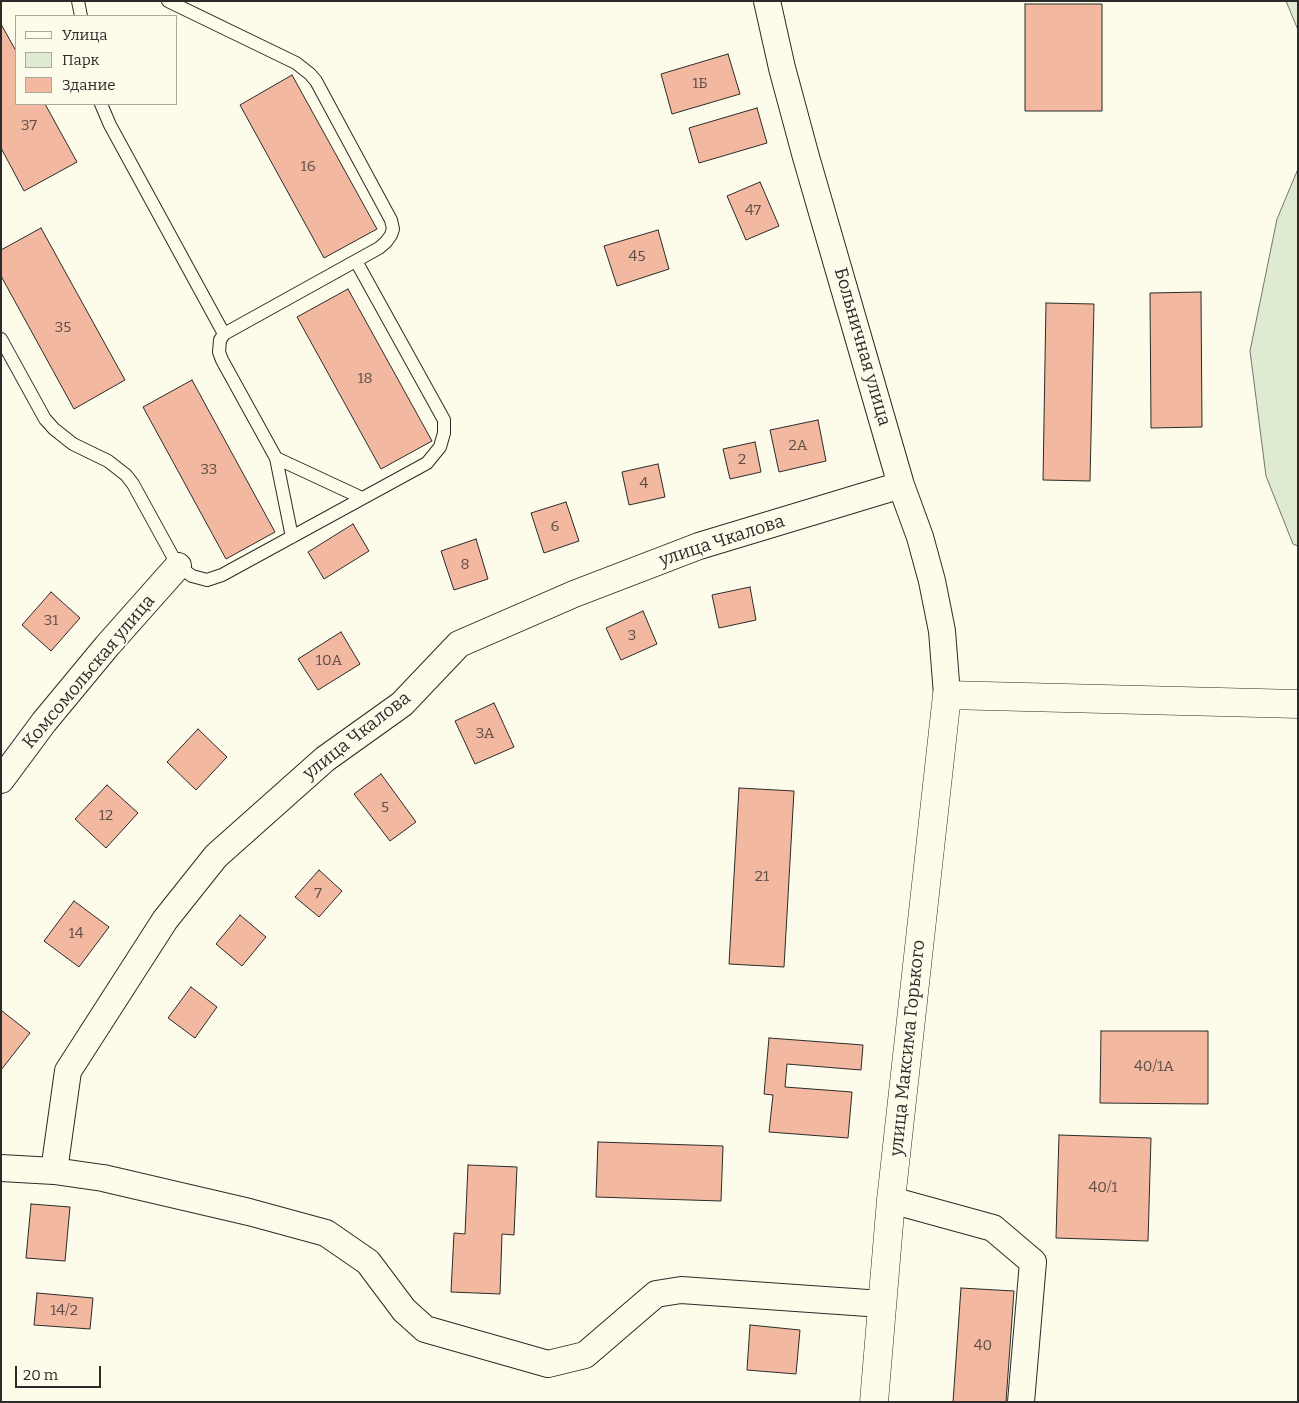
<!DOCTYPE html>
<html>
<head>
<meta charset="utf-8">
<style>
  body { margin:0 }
  #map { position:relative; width:1299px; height:1403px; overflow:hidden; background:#fdfbea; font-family:Bitter,serif }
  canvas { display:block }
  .frame { position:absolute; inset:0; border:2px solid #2b2b2b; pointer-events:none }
  .legend { position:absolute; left:15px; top:15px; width:162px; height:90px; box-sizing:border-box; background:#fdfbea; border:1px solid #a9a89e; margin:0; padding:6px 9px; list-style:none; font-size:15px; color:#2b2b2b }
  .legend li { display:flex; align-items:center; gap:10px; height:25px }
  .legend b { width:25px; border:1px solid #a9a89e }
  .scale { position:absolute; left:15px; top:1366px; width:86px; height:22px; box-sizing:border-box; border:2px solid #2b2b2b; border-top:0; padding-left:6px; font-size:15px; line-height:18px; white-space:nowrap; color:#2b2b2b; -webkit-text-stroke:4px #fdfbea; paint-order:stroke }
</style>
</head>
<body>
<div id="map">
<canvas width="1299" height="1403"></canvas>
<div class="frame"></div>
<ul class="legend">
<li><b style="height:6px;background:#fdfbea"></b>Улица</li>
<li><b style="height:14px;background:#deebd1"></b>Парк</li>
<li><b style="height:14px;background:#f2b8a0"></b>Здание</li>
</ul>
<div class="scale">20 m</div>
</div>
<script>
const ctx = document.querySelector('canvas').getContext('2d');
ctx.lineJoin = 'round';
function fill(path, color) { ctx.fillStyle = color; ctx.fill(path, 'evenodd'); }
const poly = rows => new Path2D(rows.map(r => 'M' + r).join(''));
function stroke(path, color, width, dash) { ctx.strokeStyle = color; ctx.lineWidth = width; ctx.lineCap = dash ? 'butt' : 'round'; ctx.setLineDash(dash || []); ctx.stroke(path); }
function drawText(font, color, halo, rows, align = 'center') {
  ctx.font = font + ' Bitter,serif'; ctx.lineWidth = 4; ctx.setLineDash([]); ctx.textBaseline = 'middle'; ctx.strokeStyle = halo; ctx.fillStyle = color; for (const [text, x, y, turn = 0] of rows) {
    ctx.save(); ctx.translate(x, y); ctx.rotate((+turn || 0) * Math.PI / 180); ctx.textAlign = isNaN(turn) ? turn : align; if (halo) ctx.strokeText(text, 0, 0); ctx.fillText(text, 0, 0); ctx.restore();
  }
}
const green = poly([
  [1286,1,1298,1,1298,30,1286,1],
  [1298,169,1298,546,1293,544,1266,476,1250,351,1277,219,1298,169]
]);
const building = poly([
  [1025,4,1102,4,1102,111,1025,111,1025,4],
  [1,24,16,51,16,104,45,104,77,162,24,191,1,148,1,24],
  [728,54,740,94,672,114,661,74,728,54],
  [292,75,377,229,324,258,240,105,292,75],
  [757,108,767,143,699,163,689,128,757,108],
  [760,182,779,226,746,240,727,196,760,182],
  [41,228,125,380,74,409,1,276,1,250,41,228],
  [658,230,669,269,617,286,604,246,658,230],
  [348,289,432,441,381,469,297,317,348,289],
  [1201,292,1202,427,1151,428,1150,293,1201,292],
  [1046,303,1094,304,1090,481,1043,480,1046,303],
  [192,380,275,532,226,559,143,407,192,380],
  [818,420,826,461,779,472,770,430,818,420],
  [755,442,761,472,730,479,723,449,755,442],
  [658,464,665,497,629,505,622,472,658,464],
  [566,502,579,541,544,553,531,513,566,502],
  [353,524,369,551,324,579,308,552,353,524],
  [476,539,488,579,454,590,441,551,476,539],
  [750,587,756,620,719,628,712,595,750,587],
  [51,592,80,618,51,651,22,625,51,592],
  [643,611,657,644,621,660,606,628,643,611],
  [341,632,360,664,318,690,298,659,341,632],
  [494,703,514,747,475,764,455,721,494,703],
  [198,729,227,757,196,790,167,762,198,729],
  [381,774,416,822,390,841,354,794,381,774],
  [107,785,138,813,106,848,75,819,107,785],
  [739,788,794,791,784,967,729,964,739,788],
  [319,870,342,891,319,917,295,897,319,870],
  [74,901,109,927,79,967,44,941,74,901],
  [240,915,266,937,242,966,216,944,240,915],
  [191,987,217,1007,195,1038,168,1018,191,987],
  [2,1011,30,1033,1,1070,1,1012,2,1011],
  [1101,1031,1208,1031,1208,1104,1100,1103,1101,1031],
  [769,1038,863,1045,861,1070,787,1064,785,1087,852,1092,848,1138,769,1132,773,1095,764,1094,769,1038],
  [1059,1135,1151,1138,1148,1241,1056,1238,1059,1135],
  [598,1142,723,1146,721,1201,596,1197,598,1142],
  [468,1165,517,1167,514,1235,502,1234,500,1294,451,1292,454,1233,465,1234,468,1165],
  [31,1204,70,1207,65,1261,26,1258,31,1204],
  [961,1288,1014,1291,1006,1402,953,1402,961,1288],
  [37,1293,93,1298,90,1329,34,1325,37,1293],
  [750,1325,800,1330,796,1374,747,1370,750,1325]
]);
const service = poly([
  [78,1,81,16],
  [168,1,296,63,310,74,316,81,391,220,393,229,391,235,386,242,379,248,224,334,220,340,219,352,222,360,276,458],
  [101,104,110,125,224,334],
  [1,339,45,419,54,429,73,444,108,461,126,475,133,484,178,566,192,576,207,580,222,575,427,463,440,447,444,433,444,420,356,261],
  [292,537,276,458,362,498]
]);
const minor = poly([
  [767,1,782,68,806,157,901,485,920,537,932,581,942,631,947,695],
  [1,780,44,722,107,646,178,566],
  [1,1168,54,1171,103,1178,249,1212,326,1233,368,1262,404,1310,425,1329,548,1364,585,1355,656,1294,681,1290,882,1304],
  [54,1171,68,1071,165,920,216,856,325,759,402,704,459,644,574,594,699,546,901,485],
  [891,1200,993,1228,1033,1262,1021,1402]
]);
const tertiary = poly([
  [874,1402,891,1200,947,695,1298,704]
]);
const numberNames = [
  ["1Б",700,84],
  ["37",29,126],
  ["16",308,167],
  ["47",753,211],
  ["45",637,257],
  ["35",63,328],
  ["18",365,379],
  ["2А",798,446],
  ["2",742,460],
  ["33",209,470],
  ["4",644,484],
  ["6",555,527],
  ["8",465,565],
  ["31",51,621],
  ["3",632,636],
  ["10А",329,661],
  ["3А",485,734],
  ["5",385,808],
  ["12",106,816],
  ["21",762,877],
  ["7",318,894],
  ["14",76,934],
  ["40/1А",1154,1067],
  ["40/1",1103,1188],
  ["14/2",64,1311],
  ["40",983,1346]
];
const streetNames = [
  ["Больничная улица",862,347,74],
  ["улица Чкалова",722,541,-18],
  ["Комсомольская улица",89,672,-50],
  ["улица Чкалова",357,736,-38],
  ["улица Максима Горького",908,1048,-84]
];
fill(green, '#deebd1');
stroke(green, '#74746e', 1);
fill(building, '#f2b8a0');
stroke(building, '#2b2b2b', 1);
stroke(service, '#2b2b2b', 14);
stroke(minor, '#2b2b2b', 28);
stroke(tertiary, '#2b2b2b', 29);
stroke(service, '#fdfbea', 12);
stroke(minor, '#fdfbea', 26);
stroke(tertiary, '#fdfbea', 28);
drawText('15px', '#5d4e48', null, numberNames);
drawText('18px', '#2b2b2b', '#fdfbea', streetNames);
</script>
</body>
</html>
